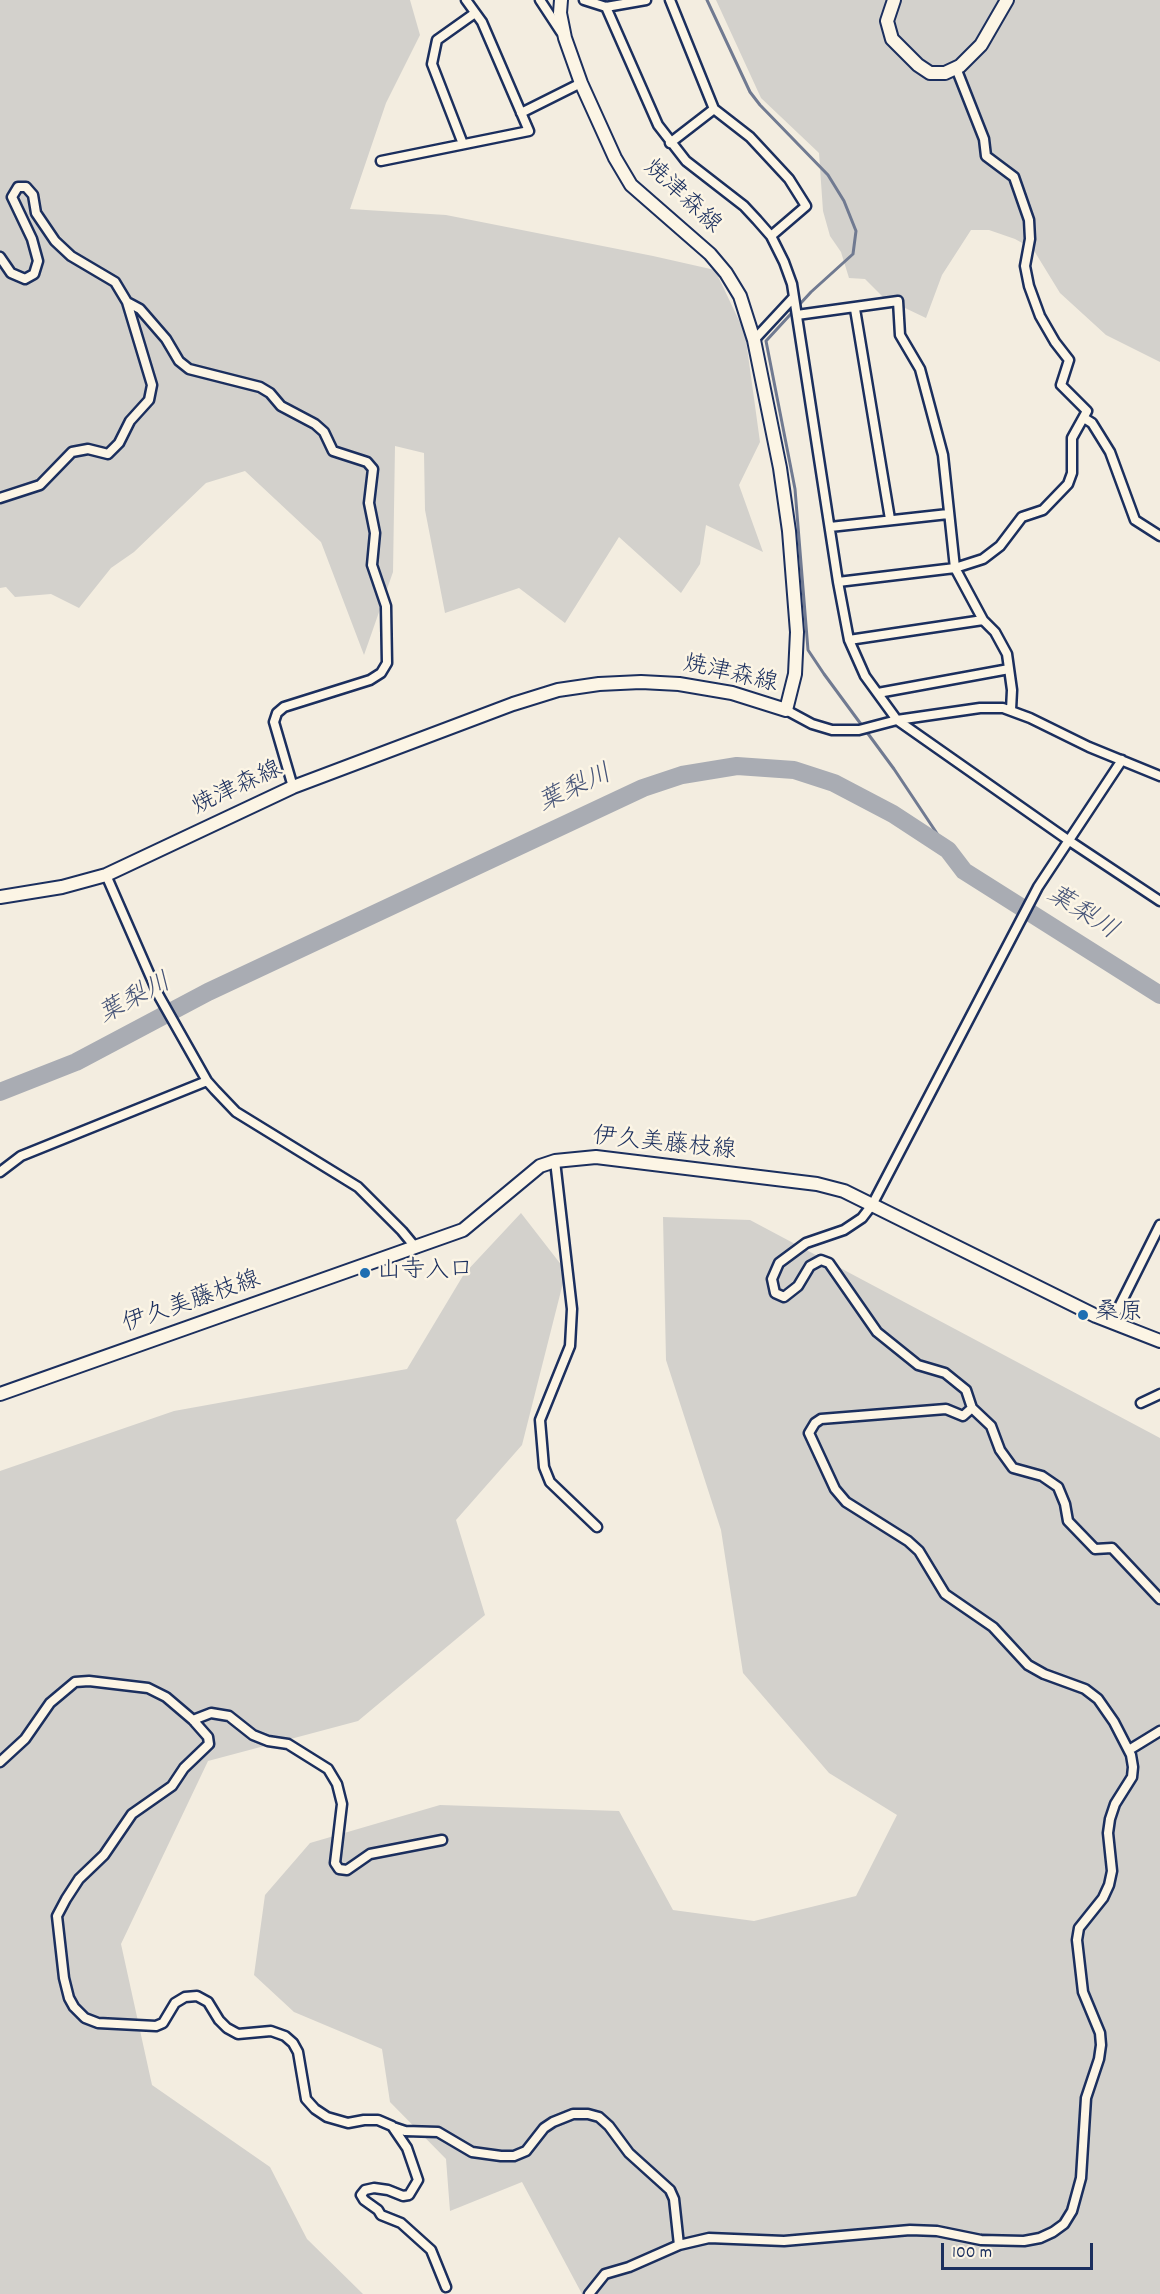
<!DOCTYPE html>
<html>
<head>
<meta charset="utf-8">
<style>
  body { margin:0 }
  #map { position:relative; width:1160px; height:2294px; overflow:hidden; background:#f3ede0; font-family:Dekko,sans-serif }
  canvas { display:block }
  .scale { position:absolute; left:941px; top:2243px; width:152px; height:27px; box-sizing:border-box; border:3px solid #1b2f5e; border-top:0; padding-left:8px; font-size:18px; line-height:21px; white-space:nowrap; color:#1b2f5e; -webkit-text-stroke:4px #fcf5e5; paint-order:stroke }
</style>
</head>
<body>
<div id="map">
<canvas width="1160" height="2294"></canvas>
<div class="scale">100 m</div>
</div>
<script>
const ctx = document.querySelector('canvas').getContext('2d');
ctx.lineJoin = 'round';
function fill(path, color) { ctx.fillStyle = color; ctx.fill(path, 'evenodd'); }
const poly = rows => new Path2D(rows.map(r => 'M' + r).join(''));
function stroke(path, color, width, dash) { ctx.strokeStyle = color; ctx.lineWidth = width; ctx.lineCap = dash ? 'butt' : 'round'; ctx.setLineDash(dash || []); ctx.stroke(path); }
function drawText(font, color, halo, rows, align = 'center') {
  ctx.font = font + ' Dekko,"Klee One",sans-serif'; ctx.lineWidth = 5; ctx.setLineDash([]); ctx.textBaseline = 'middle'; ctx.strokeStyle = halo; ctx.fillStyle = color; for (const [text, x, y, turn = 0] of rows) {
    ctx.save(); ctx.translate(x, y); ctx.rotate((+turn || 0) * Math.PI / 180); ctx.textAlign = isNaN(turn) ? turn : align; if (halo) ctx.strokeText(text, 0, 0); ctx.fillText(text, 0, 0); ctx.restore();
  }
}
const green = poly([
  [0,0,410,0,420,35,386,103,350,209,446,215,653,256,715,270,745,333,760,442,739,485,763,552,706,525,700,564,681,593,619,537,565,623,519,588,445,613,425,510,424,453,395,446,393,572,364,655,321,542,245,471,206,483,134,552,111,568,79,608,51,594,15,597,6,587,0,588],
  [716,0,1160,0,1160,362,1106,335,1060,293,1033,249,1015,239,989,230,971,230,942,275,926,318,884,298,865,279,849,278,841,252,830,236,823,211,819,153,761,98],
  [521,1213,566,1271,522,1445,456,1520,485,1615,358,1721,208,1761,121,1944,152,2085,270,2167,307,2239,363,2294,0,2294,0,1471,174,1411,407,1369,464,1274],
  [663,1217,750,1220,1160,1438,1160,2294,582,2294,522,2182,450,2211,446,2159,390,2102,382,2049,294,2012,254,1975,265,1895,310,1843,440,1805,619,1811,673,1910,754,1921,856,1896,897,1815,829,1773,743,1673,721,1530,666,1360]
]);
const stream = poly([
  [707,0,750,92,760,105,828,175,844,201,856,231,853,254,811,292,766,341,795,489,808,650,824,674,894,769,948,850]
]);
const river = poly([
  [0,1092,76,1062,208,992,643,788,682,775,737,766,794,770,834,783,893,814,948,850,964,871,1160,995]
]);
const minor = poly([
  [540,0,561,32],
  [584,0,606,7,646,0],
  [670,0,714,109,750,137,789,179,806,206,771,236],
  [606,7,658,125,686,161,744,206,757,220,771,236,784,262,792,284,838,582,849,640,865,676,897,720,1068,840,1160,901],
  [521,113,581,83],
  [670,143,714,109],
  [463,144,432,64,437,40,475,13],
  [381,161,529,131,482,22,466,0],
  [0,257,11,273,25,279,34,274,38,261,32,239,12,197,18,187,26,187,33,195,36,213,55,241,71,256,115,282,127,302,152,385,149,400,130,421,119,443,108,454,88,449,72,452,40,485,0,498],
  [127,302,140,309,166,339,179,361,189,369,260,387,270,393,281,406,315,424,324,432,333,451,367,462,373,469,369,503,375,533,372,565,386,606,387,663,381,673,370,680,284,707,277,713,274,722,293,787],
  [855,309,890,519],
  [797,315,898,301,900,335,920,369,943,455,955,568,983,620,995,632,1007,654,1012,690,1011,710],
  [754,340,793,298],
  [1084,418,1092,423,1110,452,1135,520,1160,536],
  [830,527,948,514],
  [838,582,955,568,983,559,1000,546,1022,517,1043,510,1068,484,1072,473,1072,438,1087,411,1061,385,1069,360,1055,342,1040,316,1029,286,1025,266,1030,239,1029,220,1014,177,986,156,984,139,956,68],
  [849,640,983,620],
  [878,693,1009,669],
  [786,710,812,724,832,730,859,730,897,720,980,708,1003,708,1030,718,1089,747,1160,776],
  [1122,760,1038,887,872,1205,862,1218,844,1230,806,1243,779,1263,772,1279,775,1293,784,1297,798,1286,810,1266,821,1260,829,1263,877,1332,918,1365,945,1373,966,1390,972,1408,991,1426,1000,1450,1013,1468,1042,1476,1058,1487,1065,1504,1068,1521,1095,1549,1112,1548,1160,1599],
  [106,875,159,996,207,1081,215,1090,236,1112,358,1187,402,1231,416,1248],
  [555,1161,572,1309,570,1346,540,1420,544,1467,550,1482,597,1527],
  [0,1172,21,1156,207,1081],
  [1111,1323,1160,1225],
  [1141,1403,1160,1394],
  [193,1720,211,1713,229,1716,253,1735,268,1741,288,1744,328,1769,337,1784,342,1804,335,1863,339,1869,347,1870,370,1854,442,1840],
  [1129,1750,1160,1731],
  [0,1762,25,1739,50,1703,75,1682,89,1681,148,1688,166,1697,193,1720,208,1737,209,1744,184,1768,172,1786,132,1814,104,1855,79,1879,66,1899,57,1916,64,1978,69,1998,74,2007,85,2018,98,2023,156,2026,163,2023,175,2003,185,1997,197,1996,208,2002,219,2020,227,2028,238,2034,271,2031,285,2036,293,2043,298,2052,306,2099,315,2109,327,2117,348,2123,364,2120,378,2120,392,2126,407,2148,418,2180,409,2195,403,2196,388,2190,374,2188,365,2190,361,2195,364,2200,378,2210,381,2215,401,2223,431,2250,446,2287],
  [393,2127,405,2131,438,2132,472,2152,501,2156,514,2156,526,2151,544,2128,553,2122,573,2114,588,2114,599,2117,609,2126,629,2153,670,2190,674,2199,679,2245],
  [589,2294,605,2274,629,2267,679,2245,709,2238,784,2241,910,2230,937,2231,981,2240,1024,2241,1040,2238,1053,2232,1064,2224,1072,2211,1081,2178,1086,2098,1099,2059,1101,2045,1100,2033,1083,1992,1077,1940,1079,1928,1103,1898,1109,1885,1112,1871,1108,1833,1110,1819,1115,1804,1132,1777,1133,1767,1131,1755,1114,1722,1098,1699,1085,1689,1044,1674,1028,1665,993,1627,945,1594,919,1551,908,1541,846,1502,835,1489,809,1433,815,1423,821,1419,946,1409,963,1416,972,1408]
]);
const secondary = poly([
  [0,1394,463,1230,540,1166,555,1161,596,1157,817,1184,844,1191,1096,1316,1160,1341]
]);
const primary = poly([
  [894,0,887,21,892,39,918,65,930,73,945,73,960,66,981,45,1007,0],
  [0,897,62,887,106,875,293,787,513,704,558,690,599,684,641,682,679,684,732,693,786,710,795,674,797,632,789,531,780,468,754,340,740,296,726,273,710,254,631,185,615,158,581,83,565,38,560,13,561,0]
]);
const markers = [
  [365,1273,6,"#1f6fb2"],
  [1083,1315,6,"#1f6fb2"]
];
const streetNames = [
  ["焼津森線",681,198,43],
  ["焼津森線",730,676,13],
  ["焼津森線",238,790,-25],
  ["伊久美藤枝線",664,1146,6],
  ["伊久美藤枝線",192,1304,-19]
];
const poiNames = [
  ["山寺入口",377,1273],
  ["桑原",1095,1315]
];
const waterNames = [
  ["葉梨川",576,791,-25],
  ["葉梨川",1081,915,32],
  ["葉梨川",136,1001,-28]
];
fill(green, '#d3d1cc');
stroke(stream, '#707a91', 3);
stroke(river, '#a9acb3', 18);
stroke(minor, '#1b2f5e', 13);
stroke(secondary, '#1b2f5e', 16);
stroke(primary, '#1b2f5e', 16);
stroke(minor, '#fcf5e5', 8);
stroke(secondary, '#fcf5e5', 12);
stroke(primary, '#fcf5e5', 12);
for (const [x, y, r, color] of markers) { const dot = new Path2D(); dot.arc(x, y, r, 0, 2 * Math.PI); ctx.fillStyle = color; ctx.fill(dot); stroke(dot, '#fcf5e5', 2); }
drawText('24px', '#1b2f5e', '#fcf5e5', streetNames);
drawText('24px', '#1b2f5e', '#fcf5e5', poiNames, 'left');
drawText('italic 26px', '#465478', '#fcf5e5', waterNames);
</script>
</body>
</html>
